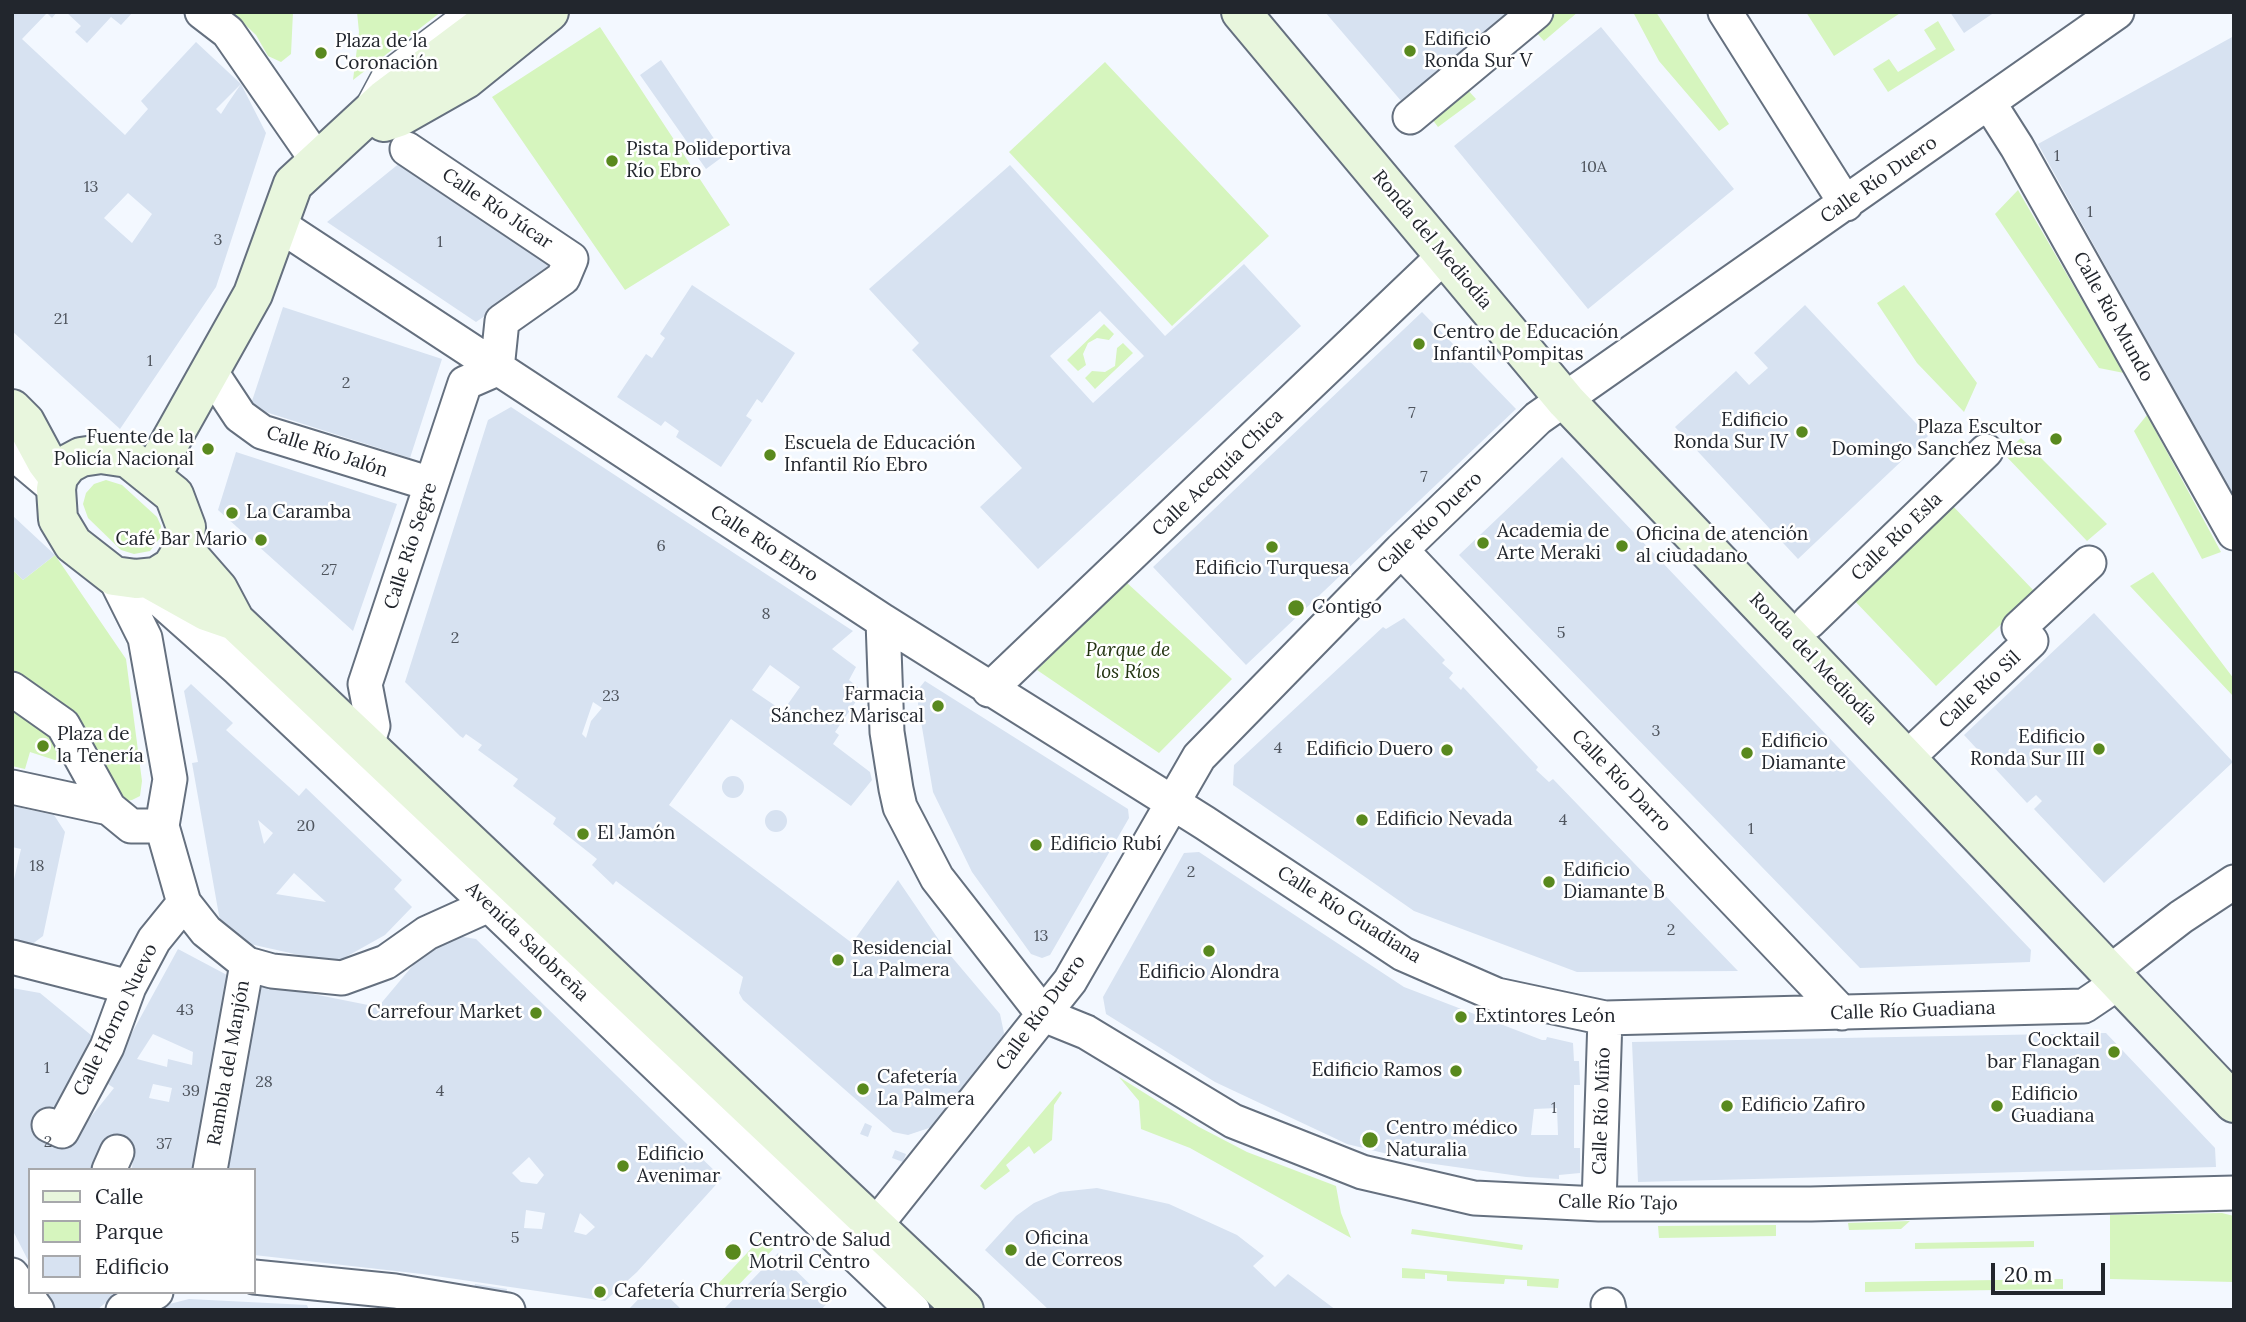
<!DOCTYPE html>
<html>
<head>
<meta charset="utf-8">
<style>
  body { margin:0 }
  #map { position:relative; width:2246px; height:1322px; overflow:hidden; background:#f3f8ff; font-family:Lora,serif }
  canvas { display:block }
  .frame { position:absolute; inset:0; border:14px solid #22262d; pointer-events:none }
  .legend { position:absolute; left:28px; top:1168px; width:228px; height:126px; box-sizing:border-box; background:#fff; border:2px solid #a7a8ab; margin:0; padding:9px 12px; list-style:none; font-size:21px; color:#22262d }
  .legend li { display:flex; align-items:center; gap:14px; height:35px }
  .legend b { width:35px; border:2px solid #a7a8ab }
  .scale { position:absolute; left:1991px; top:1263px; width:114px; height:32px; box-sizing:border-box; border:4px solid #22262d; border-top:0; padding-left:9px; font-size:21px; line-height:24px; white-space:nowrap; color:#22262d; -webkit-text-stroke:5px #fff; paint-order:stroke }
</style>
</head>
<body>
<div id="map">
<canvas width="2246" height="1322"></canvas>
<div class="frame"></div>
<ul class="legend">
<li><b style="height:9px;background:#e8f6dd"></b>Calle</li>
<li><b style="height:19px;background:#d6f5be"></b>Parque</li>
<li><b style="height:19px;background:#d7e2f1"></b>Edificio</li>
</ul>
<div class="scale">20 m</div>
</div>
<script>
const ctx = document.querySelector('canvas').getContext('2d');
ctx.lineJoin = 'round';
function fill(path, color) { ctx.fillStyle = color; ctx.fill(path, 'evenodd'); }
const poly = rows => new Path2D(rows.map(r => 'M' + r).join(''));
function stroke(path, color, width, dash) { ctx.strokeStyle = color; ctx.lineWidth = width; ctx.lineCap = dash ? 'butt' : 'round'; ctx.setLineDash(dash || []); ctx.stroke(path); }
function drawText(font, color, halo, rows, align = 'center') {
  ctx.font = font + ' Lora,serif'; ctx.lineWidth = 5; ctx.setLineDash([]); ctx.textBaseline = 'middle'; ctx.strokeStyle = halo; ctx.fillStyle = color; for (const [text, x, y, turn = 0] of rows) {
    ctx.save(); ctx.translate(x, y); ctx.rotate((+turn || 0) * Math.PI / 180); ctx.textAlign = isNaN(turn) ? turn : align; if (halo) ctx.strokeText(text, 0, 0); ctx.fillText(text, 0, 0); ctx.restore();
  }
}
const green = poly([
  [232,12,293,12,291,54,281,62,268,56,256,35],
  [357,12,441,12,353,80,359,32],
  [1558,12,1578,12,1544,41,1535,31],
  [1633,12,1656,12,1729,124,1719,131,1659,61],
  [1806,12,1902,12,1834,56],
  [1938,21,1955,50,1888,92,1873,69,1889,59,1898,72,1936,49,1924,30],
  [600,27,730,225,625,290,492,97],
  [1105,62,1269,236,1172,326,1009,152],
  [1467,89,1476,99,1438,127,1432,119],
  [2018,190,2124,373,2099,368,1995,214],
  [1904,285,1977,383,1964,412,1917,363,1877,303],
  [1104,324,1114,334,1109,340,1097,338,1088,343,1083,354,1086,365,1078,371,1067,360],
  [1123,343,1133,353,1095,389,1085,378,1092,371,1105,372,1115,366,1117,348],
  [2147,415,2221,552,2202,559,2134,431],
  [2021,438,2107,524,2087,541,2004,454],
  [106,480,122,485,157,517,161,526,160,538,150,551,134,554,121,550,88,518,83,504,86,493,94,484],
  [1950,503,2035,592,1936,686,1851,597],
  [55,555,126,659,142,781,140,796,132,800,126,801,119,797,12,676,12,569,23,580],
  [2153,572,2234,679,2233,696,2130,586],
  [1126,582,1232,679,1159,753,1037,670],
  [12,704,52,734,67,764,30,752,25,769,12,766],
  [1119,1077,1199,1127,1247,1152,1336,1186,1341,1213,1351,1238,1190,1148,1141,1129,1139,1101],
  [1060,1091,1062,1093,1054,1105,1052,1140,1034,1154,1029,1146,1006,1165,1010,1171,985,1190,980,1186],
  [2222,1213,2234,1216,2234,1282,2110,1279,2110,1215],
  [1910,1221,1901,1229,1849,1230,1848,1223],
  [1776,1225,1776,1236,1659,1238,1658,1226],
  [1412,1229,1523,1245,1522,1250,1411,1234],
  [763,1236,775,1247,728,1296,717,1285],
  [2034,1241,2034,1247,1915,1249,1915,1243],
  [1402,1268,1559,1279,1558,1288,1527,1286,1527,1280,1505,1279,1504,1284,1447,1281,1447,1275,1425,1273,1425,1279,1402,1278],
  [2063,1279,2063,1289,1865,1292,1865,1282]
]);
const building = poly([
  [12,12,57,12,52,18,47,13,22,39,125,135,148,109,141,101,196,42,241,84,266,133,216,287,120,429,12,331],
  [241,84,228,103,221,114,216,109],
  [128,193,152,214,132,243,104,218],
  [66,12,133,12,121,25,111,17,87,43,75,32,81,26],
  [1325,12,1508,12,1402,102],
  [1950,12,1995,12,1964,33],
  [1601,27,1734,189,1588,309,1454,146],
  [2234,36,2234,499,2038,144],
  [661,60,725,155,706,169,640,75],
  [401,162,554,262,553,270,476,322,327,222],
  [1010,165,1165,336,1244,264,1301,326,1038,569,980,507,1022,468,912,350,919,343,869,289],
  [1100,311,1144,356,1093,403,1050,356],
  [692,285,795,353,762,403,757,399,746,416,752,420,721,467,676,437,679,431,665,421,661,426,617,397,646,354,652,358,665,338,660,334],
  [1805,305,1928,436,1798,559,1675,427,1736,371,1749,385,1768,368,1754,353],
  [283,307,442,359,410,458,250,407],
  [1422,312,1516,409,1246,665,1153,567],
  [511,407,853,631,832,649,856,667,849,680,858,687,859,697,835,732,839,735,833,744,870,772,872,780,851,806,731,719,669,805,852,943,898,880,945,949,1000,1014,1004,1033,1002,1040,974,1077,932,1127,908,1135,893,1132,743,1000,739,993,743,977,616,881,613,885,592,865,597,859,553,824,556,818,513,786,518,779,478,750,482,745,466,734,463,738,460,736,405,682,488,420],
  [770,665,800,687,783,711,752,690],
  [593,702,602,708,591,721,586,738,582,734],
  [236,452,397,504,353,631,218,510],
  [1562,457,2031,950,2030,962,1860,968,1459,555],
  [12,515,55,555,23,580,12,569],
  [2094,613,2233,762,2104,883,2034,809,2042,801,2036,795,2027,803,1964,735],
  [1404,618,1445,660,1442,663,1453,673,1449,678,1461,690,1463,687,1538,767,1536,770,1549,782,1553,779,1738,971,1577,972,1414,911,1233,785,1234,765,1383,627,1386,629],
  [925,681,1128,809,1129,818,1050,955,1042,958,1031,954,972,872,933,792,916,692],
  [191,684,233,723,226,730,299,796,306,788,402,880,394,889,412,907,385,935,335,963,223,938,192,763,198,762,184,691],
  [258,820,273,833,264,844],
  [294,873,326,902,276,894],
  '722 787a11 11 0 1 1 22 0a11 11 0 1 1-22 0Z',
  [12,806,54,815,65,832,43,936,31,945,12,943,12,888,21,849,12,847],
  '765 821a11 11 0 1 1 22 0a11 11 0 1 1-22 0Z',
  [1199,852,1404,987,1542,1040,1546,1040,1547,1037,1573,1043,1574,1061,1579,1061,1580,1085,1574,1085,1574,1148,1580,1148,1580,1173,1559,1175,1559,1179,1526,1177,1420,1162,1347,1144,1215,1082,1106,1014,1103,997,1184,853],
  [1557,1108,1558,1135,1531,1135,1534,1109],
  [440,933,476,939,722,1178,637,1272,605,1301,422,1274,254,1255,254,1170,220,1170,258,983,378,1007],
  [529,1157,544,1175,537,1184,521,1182,512,1173],
  [526,1210,545,1213,542,1229,524,1228],
  [580,1213,595,1227,586,1235,574,1232],
  [178,949,227,975,230,986,198,1170,132,1170,133,1154,122,1134,95,1170,30,1170,30,1264,12,1229,12,988,40,993,97,1040,69,1144,114,1088,105,1082],
  [153,1034,193,1052,192,1065,168,1059,167,1067,137,1059],
  [153,1084,172,1088,169,1102,149,1098],
  [2106,1033,2215,1148,2216,1167,1638,1182,1632,1042],
  [865,1123,872,1126,868,1137,860,1134],
  [895,1150,906,1154,903,1162,892,1158],
  [1097,1188,1169,1204,1237,1235,1264,1256,1253,1266,1275,1287,1288,1274,1336,1310,1049,1310,985,1250,1016,1216,1034,1203,1060,1192],
  [778,1253,828,1302,821,1310,723,1310],
  [654,1283,682,1310,628,1310],
  [475,1284,507,1289,506,1298,473,1293],
  [44,1292,118,1292,97,1310,53,1310],
  [189,1299,307,1305,309,1310,146,1310]
]);
const lane = poly([
  [367,101,382,73,463,12]
]);
const street = poly([
  [202,12,228,32,316,159],
  [1725,12,1846,204],
  [1989,103,2017,147,2234,533],
  [1410,117,1536,12],
  [278,224,883,621,887,732,896,789,900,807,937,878,1044,1015,1086,1032,1233,1121,1362,1172,1474,1198,1599,1204,1811,1204,2234,1193],
  [209,369,240,416,262,432,431,484],
  [12,452,56,489],
  [1401,550,1842,1013],
  [114,576,145,638,170,779,162,826,184,903,206,931,247,964,210,1170],
  [149,590,238,669,489,905,913,1310],
  [883,621,1205,823,1403,954,1497,995,1605,1018,2084,1006,2121,981],
  [1809,622,1986,451],
  [12,689,63,725,109,808,131,826,162,826],
  [989,690,1445,255],
  [367,745,373,726,365,684,465,383,497,369,502,321,563,278,571,259,407,149],
  [1907,758,2031,641,2019,628,2089,563],
  [12,787,109,808],
  [12,957,129,987],
  [247,964,272,971,342,978,386,962,427,933,489,905,509,907],
  [2111,971,2181,917,2234,882],
  [49,1125,62,1131,107,1047,129,987,154,940,184,903],
  [109,1170,117,1152],
  [1599,1204,1605,1018],
  [875,1226,1070,981,1199,757,1401,550,1538,418,2117,12],
  [12,1275,37,1310],
  [254,1277,395,1291,508,1310],
  [1608,1305,1609,1310],
  [123,1310,156,1292]
]);
const secondary = poly([
  [1241,12,1566,401,2234,1103],
  [384,122,399,117,466,79,549,12],
  [12,409,25,422,46,461,58,477],
  [101,454,128,458,174,495,186,527,183,549,172,567,156,577,136,579,114,576,73,544,58,519,56,489,58,477,68,464,81,457,101,454],
  [151,476,253,294,293,184,385,99,501,12],
  [183,549,218,589,235,621,964,1310],
  [147,578,206,611,235,621]
]);
const markers = [
  [1410,51,7,"#59891e"],
  [321,53,7,"#59891e"],
  [612,161,7,"#59891e"],
  [1419,344,7,"#59891e"],
  [1802,432,7,"#59891e"],
  [2056,439,7,"#59891e"],
  [208,449,7,"#59891e"],
  [770,455,7,"#59891e"],
  [232,513,7,"#59891e"],
  [261,540,7,"#59891e"],
  [1483,543,7,"#59891e"],
  [1622,546,7,"#59891e"],
  [1272,547,7,"#59891e"],
  [1296,608,9,"#59891e"],
  [938,706,7,"#59891e"],
  [43,746,7,"#59891e"],
  [2099,749,7,"#59891e"],
  [1447,750,7,"#59891e"],
  [1747,753,7,"#59891e"],
  [1362,820,7,"#59891e"],
  [583,834,7,"#59891e"],
  [1036,845,7,"#59891e"],
  [1549,882,7,"#59891e"],
  [1209,951,7,"#59891e"],
  [838,960,7,"#59891e"],
  [536,1013,7,"#59891e"],
  [1461,1017,7,"#59891e"],
  [2114,1052,7,"#59891e"],
  [1456,1071,7,"#59891e"],
  [863,1089,7,"#59891e"],
  [1727,1106,7,"#59891e"],
  [1997,1106,7,"#59891e"],
  [1370,1140,9,"#59891e"],
  [623,1166,7,"#59891e"],
  [1011,1250,7,"#59891e"],
  [733,1252,9,"#59891e"],
  [600,1292,7,"#59891e"]
];
const numberNames = [
  ["1",2057,156],
  ["10A",1594,167],
  ["13",91,187],
  ["1",2090,212],
  ["3",218,240],
  ["1",440,242],
  ["21",61,319],
  ["1",150,361],
  ["2",346,383],
  ["7",1412,413],
  ["7",1424,477],
  ["6",661,546],
  ["27",329,570],
  ["8",766,614],
  ["5",1561,633],
  ["2",455,638],
  ["23",611,696],
  ["3",1656,731],
  ["4",1278,748],
  ["4",1563,820],
  ["20",306,826],
  ["1",1751,829],
  ["18",37,866],
  ["2",1191,872],
  ["2",1671,930],
  ["13",1041,936],
  ["43",185,1010],
  ["1",47,1068],
  ["28",264,1082],
  ["39",191,1091],
  ["4",440,1091],
  ["1",1554,1108],
  ["2",48,1142],
  ["37",164,1144],
  ["5",515,1238]
];
const poiNames = [
  ["Edificio",1424,40],
  ["Ronda Sur V",1424,62],
  ["Plaza de la",335,42],
  ["Coronación",335,64],
  ["Pista Polideportiva",626,150],
  ["Río Ebro",626,172],
  ["Centro de Educación",1433,333],
  ["Infantil Pompitas",1433,355],
  ["Edificio",1788,421,"right"],
  ["Ronda Sur IV",1788,443,"right"],
  ["Plaza Escultor",2042,428,"right"],
  ["Domingo Sanchez Mesa",2042,450,"right"],
  ["Fuente de la",194,438,"right"],
  ["Policía Nacional",194,460,"right"],
  ["Escuela de Educación",784,444],
  ["Infantil Río Ebro",784,466],
  ["La Caramba",246,513],
  ["Academia de",1497,532],
  ["Arte Meraki",1497,554],
  ["Oficina de atención",1636,535],
  ["al ciudadano",1636,557],
  ["Café Bar Mario",247,540,"right"],
  ["Edificio Turquesa",1272,569,"center"],
  ["Contigo",1312,608],
  ["Farmacia",924,695,"right"],
  ["Sánchez Mariscal",924,717,"right"],
  ["Plaza de",57,735],
  ["la Tenería",57,757],
  ["Edificio",2085,738,"right"],
  ["Ronda Sur III",2085,760,"right"],
  ["Edificio",1761,742],
  ["Diamante",1761,764],
  ["Edificio Duero",1433,750,"right"],
  ["Edificio Nevada",1376,820],
  ["El Jamón",597,834],
  ["Edificio Rubí",1050,845],
  ["Edificio",1563,871],
  ["Diamante B",1563,893],
  ["Residencial",852,949],
  ["La Palmera",852,971],
  ["Edificio Alondra",1209,973,"center"],
  ["Carrefour Market",522,1013,"right"],
  ["Extintores León",1475,1017],
  ["Cocktail",2100,1041,"right"],
  ["bar Flanagan",2100,1063,"right"],
  ["Edificio Ramos",1442,1071,"right"],
  ["Cafetería",877,1078],
  ["La Palmera",877,1100],
  ["Edificio",2011,1095],
  ["Guadiana",2011,1117],
  ["Edificio Zafiro",1741,1106],
  ["Centro médico",1386,1129],
  ["Naturalia",1386,1151],
  ["Edificio",637,1155],
  ["Avenimar",637,1177],
  ["Oficina",1025,1239],
  ["de Correos",1025,1261],
  ["Centro de Salud",749,1241],
  ["Motril Centro",749,1263],
  ["Cafetería Churrería Sergio",614,1292]
];
const streetNames = [
  ["Calle Río Duero",1879,180,-35],
  ["Calle Río Júcar",497,209,34],
  ["Ronda del Mediodía",1432,240,50],
  ["Calle Río Mundo",2113,317,61],
  ["Calle Río Jalón",327,452,18],
  ["Calle Acequía Chica",1218,473,-44],
  ["Calle Río Duero",1430,523,-44],
  ["Calle Río Esla",1897,537,-44],
  ["Calle Río Ebro",764,544,33],
  ["Calle Río Segre",411,546,-72],
  ["Ronda del Mediodía",1813,659,46],
  ["Calle Río Sil",1980,690,-43],
  ["Calle Río Darro",1621,781,46],
  ["Calle Río Guadiana",1349,915,32],
  ["Avenida Salobreña",527,942,44],
  ["Calle Río Guadiana",1913,1011,-2],
  ["Calle Río Duero",1041,1013,-54],
  ["Calle Horno Nuevo",116,1020,-64],
  ["Rambla del Manjón",229,1063,-80],
  ["Calle Río Miño",1602,1111,-88],
  ["Calle Río Tajo",1618,1203,1]
];
const parkNames = [
  ["Parque de",1128,651],
  ["los Ríos",1128,673]
];
fill(green, '#d6f5be');
fill(building, '#d7e2f1');
stroke(lane, '#65707f', 21);
stroke(street, '#65707f', 37);
stroke(secondary, '#65707f', 42);
stroke(lane, '#fff', 18);
stroke(street, '#fff', 33);
stroke(secondary, '#e8f6dd', 38);
for (const [x, y, r, color] of markers) { const dot = new Path2D(); dot.arc(x, y, r, 0, 2 * Math.PI); ctx.fillStyle = color; ctx.fill(dot); stroke(dot, '#fff', 2.5); }
drawText('16px', '#4f555e', null, numberNames);
drawText('19px', '#22262d', '#fff', poiNames, 'left');
drawText('19px', '#22262d', '#fff', streetNames);
drawText('italic 19px', '#223310', '#fff', parkNames);
</script>
</body>
</html>
